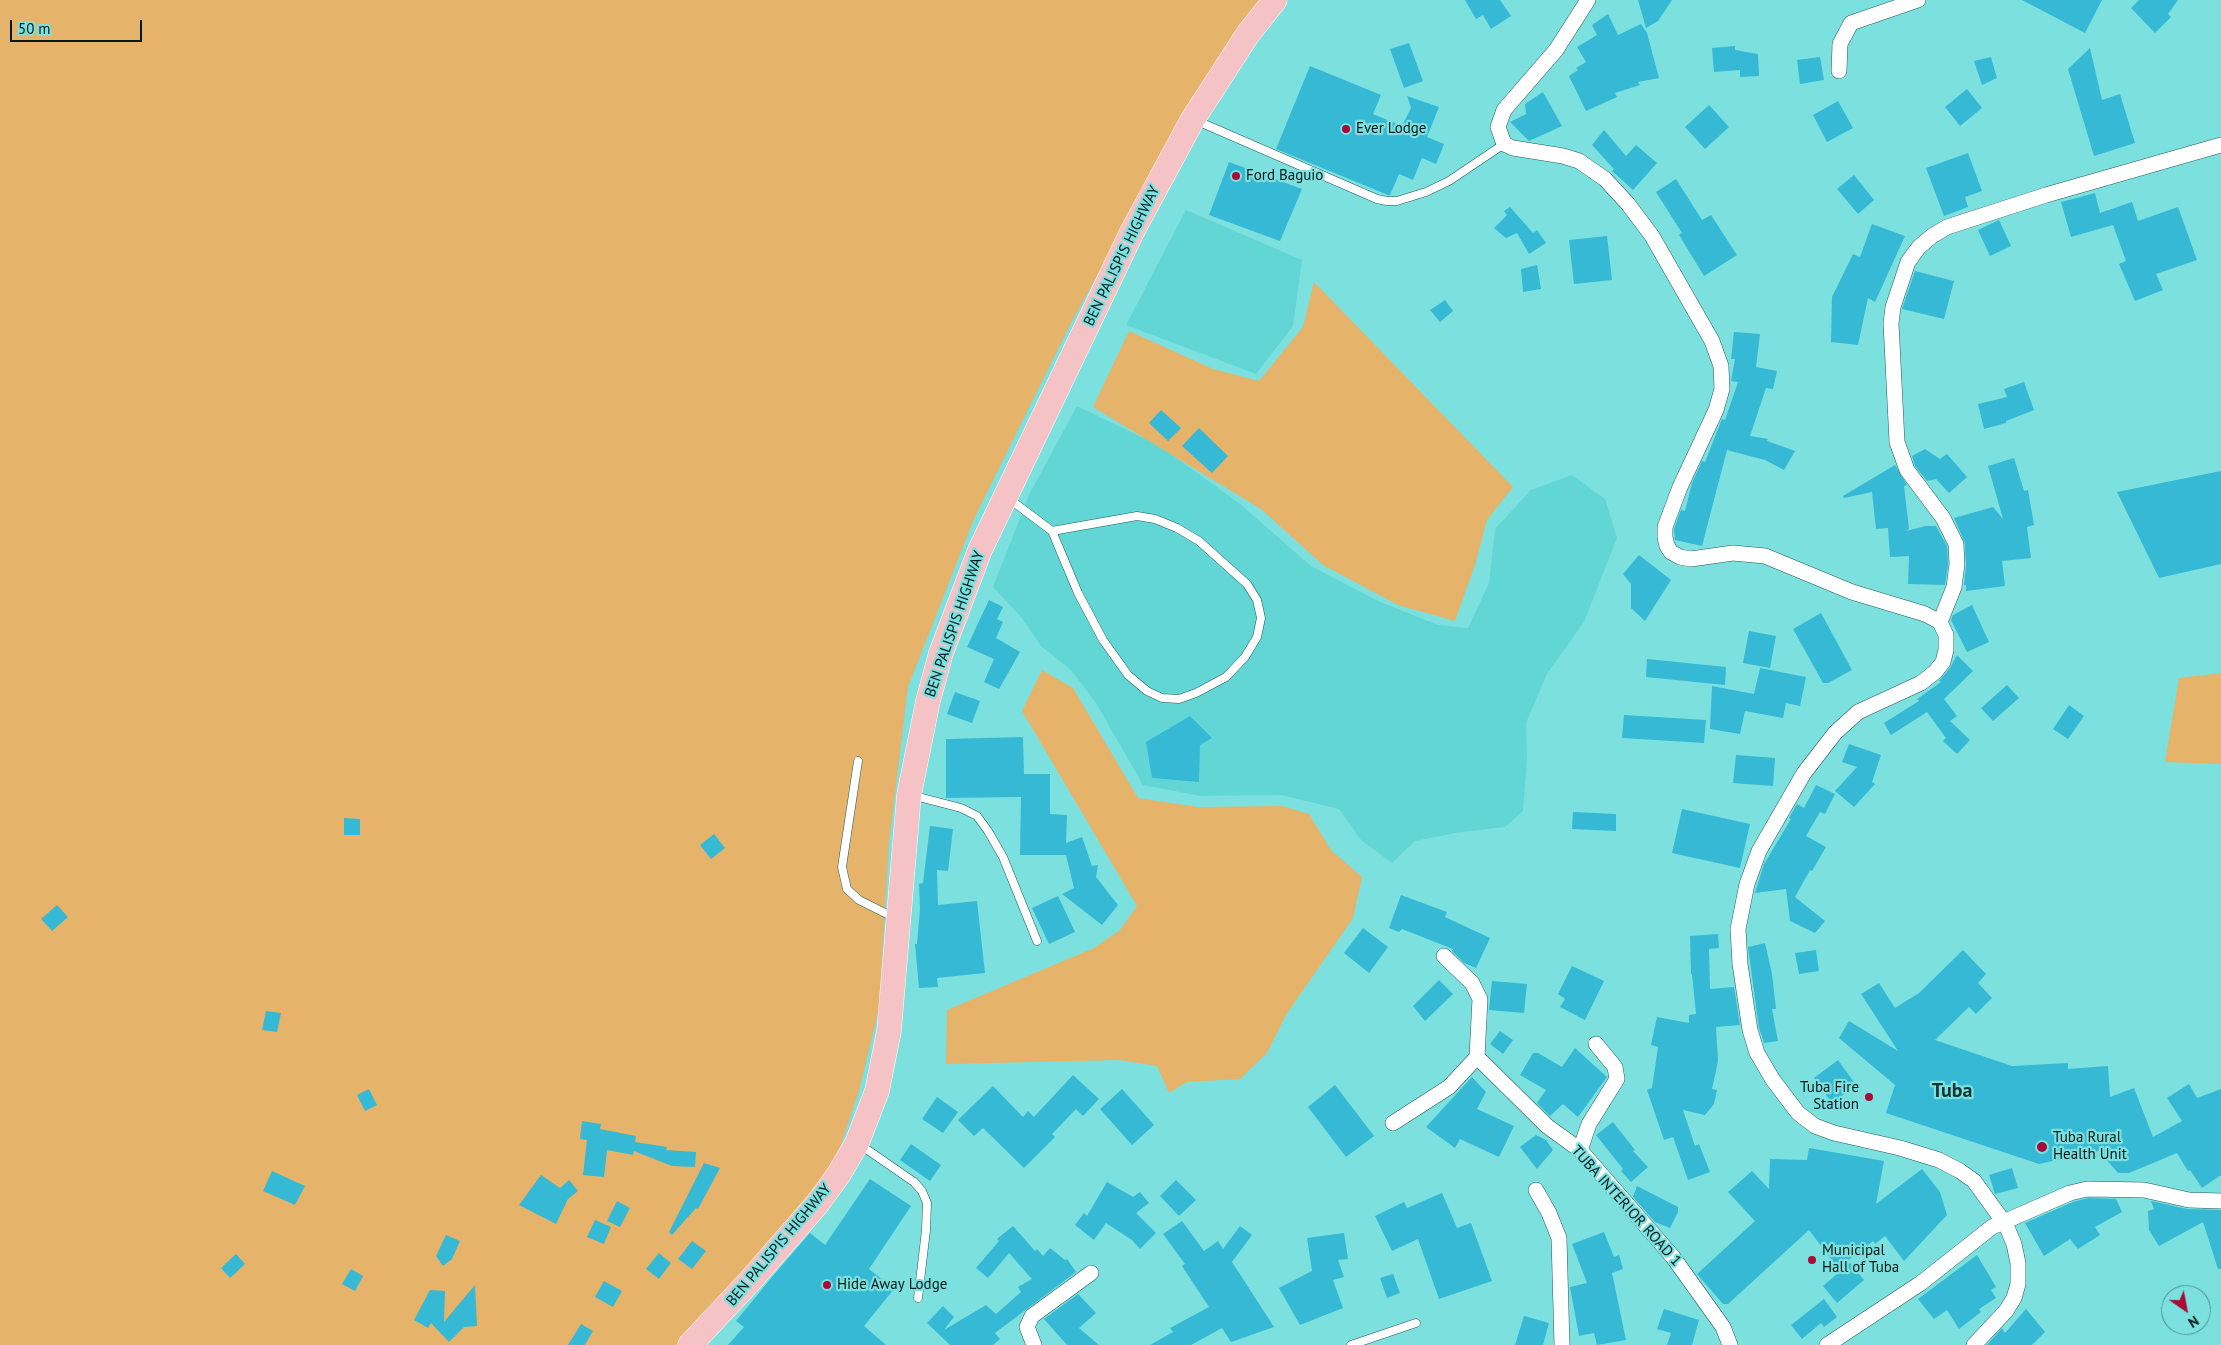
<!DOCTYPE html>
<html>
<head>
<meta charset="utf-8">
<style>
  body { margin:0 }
  #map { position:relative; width:2221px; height:1345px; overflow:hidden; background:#7ce0df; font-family:"PT Sans",sans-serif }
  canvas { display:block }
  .north { position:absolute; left:2161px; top:1285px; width:50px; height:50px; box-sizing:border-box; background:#7ce0df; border:1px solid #4a9191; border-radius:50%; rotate:147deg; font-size:14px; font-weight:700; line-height:20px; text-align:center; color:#001a1b }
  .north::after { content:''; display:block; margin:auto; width:18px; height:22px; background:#a60c37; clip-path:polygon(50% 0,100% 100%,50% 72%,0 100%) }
  .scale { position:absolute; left:10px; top:20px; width:132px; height:22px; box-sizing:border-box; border:2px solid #001a1b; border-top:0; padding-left:6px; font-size:15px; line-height:18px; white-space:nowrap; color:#001a1b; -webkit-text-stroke:4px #7ce0df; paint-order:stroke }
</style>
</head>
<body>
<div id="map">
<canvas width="2221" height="1345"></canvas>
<div class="north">N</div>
<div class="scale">50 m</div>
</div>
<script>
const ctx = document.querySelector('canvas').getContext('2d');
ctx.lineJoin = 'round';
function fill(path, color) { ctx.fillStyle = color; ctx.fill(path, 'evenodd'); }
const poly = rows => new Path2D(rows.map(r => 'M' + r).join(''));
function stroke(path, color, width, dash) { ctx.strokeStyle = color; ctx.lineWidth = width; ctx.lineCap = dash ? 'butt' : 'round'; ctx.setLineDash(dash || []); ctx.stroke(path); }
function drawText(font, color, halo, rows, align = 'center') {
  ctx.font = font + ' "PT Sans",sans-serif'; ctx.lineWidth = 4.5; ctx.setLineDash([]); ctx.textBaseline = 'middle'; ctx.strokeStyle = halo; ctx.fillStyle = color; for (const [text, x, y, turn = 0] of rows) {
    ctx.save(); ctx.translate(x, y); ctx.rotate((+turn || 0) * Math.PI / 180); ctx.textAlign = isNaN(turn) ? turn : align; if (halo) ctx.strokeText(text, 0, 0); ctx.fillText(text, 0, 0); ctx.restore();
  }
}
const built = poly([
  [1186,210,1302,260,1293,326,1256,374,1126,325],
  [1077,406,1160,446,1240,504,1311,566,1378,601,1438,625,1468,628,1489,583,1495,529,1531,490,1572,475,1605,499,1617,538,1584,622,1547,674,1526,723,1527,760,1523,811,1505,827,1461,832,1415,841,1392,863,1361,840,1339,809,1281,795,1200,796,1143,785,1096,703,1072,671,1041,646,1021,617,993,587,1029,495]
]);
const green = poly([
  [0,0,1266,0,1120,234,1071,323,974,519,908,687,889,844,879,1009,859,1091,836,1160,821,1188,679,1345,0,1345],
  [1314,282,1513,487,1487,520,1475,565,1455,621,1398,605,1323,565,1261,509,1093,407,1129,331,1213,369,1259,381,1303,327],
  [1042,670,1073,688,1138,798,1198,807,1282,806,1309,814,1331,850,1362,877,1353,918,1286,1015,1267,1053,1240,1079,1187,1082,1169,1093,1157,1066,1119,1060,946,1064,947,1010,1094,948,1120,930,1137,906,1022,711],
  [2221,673,2221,764,2165,762,2179,678]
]);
const building = poly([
  [1465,0,1500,0,1511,16,1491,29,1483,15,1476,19],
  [1638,0,1672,0,1658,21,1646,28],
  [2022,0,2102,0,2085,33],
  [2139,0,2178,0,2168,14,2171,17,2155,33,2131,8],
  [1608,14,1618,35,1641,24,1647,33,1659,78,1638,82,1640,85,1615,93,1617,97,1586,111,1569,76,1578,70,1576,68,1586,62,1577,47,1597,35,1592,25],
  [1409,43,1423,81,1404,88,1390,49],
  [1735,46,1735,50,1758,54,1759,76,1740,77,1740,70,1714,72,1712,48],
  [2090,48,2102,100,2120,94,2135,143,2094,156,2068,69],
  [1820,57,1824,80,1800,84,1797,60],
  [1991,57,1997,78,1982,85,1974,61],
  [1310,66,1381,95,1373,114,1402,126,1411,108,1407,96,1439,107,1427,137,1444,144,1436,164,1422,158,1413,180,1399,174,1390,195,1388,195,1276,149],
  [1967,89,1982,108,1960,126,1945,107],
  [1543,92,1562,126,1529,141,1510,122,1526,114,1525,104],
  [1838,101,1853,128,1827,142,1813,115],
  [1709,105,1729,127,1705,149,1685,127],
  [1604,130,1626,156,1636,145,1657,163,1633,190,1612,171,1614,169,1592,145],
  [1968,153,1982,191,1965,197,1968,207,1944,216,1926,168],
  [1229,162,1302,189,1280,241,1209,215],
  [1854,175,1874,200,1858,214,1837,189],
  [1676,179,1702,220,1711,215,1737,255,1704,276,1679,235,1682,233,1656,192],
  [2095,193,2100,213,2132,202,2138,221,2178,207,2197,260,2156,274,2163,290,2135,301,2119,264,2126,261,2113,225,2071,237,2061,202],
  [1510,207,1533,233,1537,230,1546,243,1529,254,1517,233,1506,238,1494,228,1507,215,1504,211],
  [1999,220,2011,246,1990,256,1978,230],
  [1872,224,1905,236,1875,302,1868,298,1858,345,1831,342,1832,297,1853,254,1860,257],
  [1607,236,1612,280,1574,284,1569,240],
  [1537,265,1541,289,1523,292,1521,269],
  [1915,271,1954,281,1944,319,1902,309],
  [1445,300,1453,311,1440,322,1430,310],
  [1734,332,1760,334,1756,367,1777,371,1773,389,1766,388,1750,436,1768,439,1767,441,1795,451,1784,470,1765,460,1727,450,1702,546,1675,540,1674,529,1681,510,1685,511,1692,483,1702,461,1705,462,1722,419,1725,420,1738,382,1731,381,1735,359,1731,359],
  [2024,382,2034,410,2006,421,2006,423,1984,429,1978,404,2007,397,2004,389],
  [1161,410,1181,428,1168,441,1149,423],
  [1199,428,1228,456,1212,473,1182,446],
  [1925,449,1940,459,1947,454,1967,477,1949,493,1936,479,1927,481,1915,466,1912,456],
  [2014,458,2024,491,2028,490,2034,525,2027,527,2031,558,2002,561,2005,586,1966,591,1966,585,1964,585,1966,565,1965,543,1954,518,1993,507,2003,519,1988,466],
  [1895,465,1907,485,1904,486,1909,529,1906,531,1926,526,1936,526,1947,546,1948,564,1945,585,1908,584,1909,556,1890,557,1888,528,1876,529,1872,492,1844,498,1843,496],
  [2221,471,2221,564,2159,578,2117,492],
  [1639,555,1671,580,1645,621,1631,608,1631,584,1623,574],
  [989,600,1003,607,997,619,1003,622,996,638,1020,652,999,689,984,682,994,659,967,647],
  [1972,605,1989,642,1967,652,1951,620,1953,615],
  [1821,613,1852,670,1828,683,1823,683,1793,629],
  [1749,631,1776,636,1770,668,1743,663],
  [1957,655,1973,671,1944,699,1957,716,1950,721,1970,740,1957,754,1943,741,1946,738,1927,712,1891,735,1884,723,1919,701,1917,699,1941,682,1939,681,1950,668],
  [1647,659,1726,667,1725,685,1646,677],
  [1760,668,1806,677,1800,706,1786,703,1783,718,1745,711,1740,734,1710,729,1712,686,1754,694],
  [2007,685,2019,698,1993,721,1981,708],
  [955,692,980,701,972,723,947,714],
  [2069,705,2084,716,2068,739,2053,729],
  [1624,715,1706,720,1704,743,1622,738],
  [1190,716,1212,738,1200,745,1199,782,1152,778,1146,742],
  [1023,737,1024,774,1050,774,1050,814,1067,815,1066,843,1082,837,1092,866,1098,865,1096,877,1118,905,1102,925,1062,894,1074,888,1066,855,1020,855,1021,797,946,798,946,739],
  [1849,744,1881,755,1872,782,1875,784,1854,807,1835,791,1857,767,1842,762],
  [1736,755,1775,758,1773,786,1733,783],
  [1816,785,1835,794,1825,814,1820,812,1806,836,1826,847,1812,871,1810,870,1795,897,1825,921,1815,933,1790,921,1786,889,1755,893,1764,864,1791,819,1789,818,1797,804,1804,808],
  [1682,809,1750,824,1740,868,1672,853],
  [1573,812,1616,814,1616,831,1572,829],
  [344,818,360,819,360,835,344,835],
  [930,826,953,829,948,871,937,870,938,905,977,901,985,973,937,978,938,987,919,988,915,944,917,944,920,909,919,884,923,883],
  [714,834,725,848,711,859,700,845],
  [1401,895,1447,912,1445,917,1490,938,1476,968,1464,963,1452,951,1453,949,1402,929,1399,932,1389,928],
  [1058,896,1075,932,1049,944,1032,908],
  [57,905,68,917,52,931,41,919],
  [1363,928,1388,947,1369,973,1344,953],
  [1718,934,1719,948,1709,949,1710,989,1734,987,1740,1025,1716,1027,1718,1061,1712,1089,1717,1090,1714,1104,1705,1115,1683,1110,1695,1146,1699,1144,1710,1172,1688,1180,1673,1137,1664,1140,1647,1090,1652,1088,1658,1047,1651,1045,1657,1017,1689,1023,1689,1015,1696,1014,1692,974,1691,974,1690,936],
  [1765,943,1772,974,1776,1009,1772,1009,1778,1041,1764,1043,1759,1028,1748,947],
  [1816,950,1819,971,1799,974,1795,953],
  [1963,950,1986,974,1978,983,1992,998,1976,1014,1969,1007,1935,1040,2012,1066,2068,1063,2068,1069,2108,1066,2110,1097,2134,1088,2153,1137,2182,1121,2167,1098,2189,1084,2197,1098,2221,1089,2221,1175,2202,1188,2190,1170,2188,1171,2177,1153,2129,1173,2118,1173,2099,1151,2039,1164,1886,1113,1895,1085,1839,1038,1849,1021,1898,1051,1861,994,1879,983,1895,1008,1919,993],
  [1572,966,1604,981,1585,1020,1560,1007,1565,999,1558,994],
  [1439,980,1453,994,1425,1021,1413,1006],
  [1492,981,1527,984,1524,1013,1489,1010],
  [266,1011,281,1013,277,1032,262,1030],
  [1500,1031,1513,1040,1503,1054,1490,1044],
  [1575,1048,1607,1077,1578,1117,1563,1104,1550,1116,1537,1103,1546,1090,1520,1075,1533,1053,1538,1053,1562,1067],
  [1838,1060,1856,1085,1832,1103,1814,1078],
  [1073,1075,1099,1099,1083,1116,1076,1109,1052,1134,1055,1137,1024,1168,983,1128,974,1136,958,1120,993,1086,1023,1117,1028,1111,1034,1117],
  [1472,1077,1486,1092,1477,1109,1514,1126,1499,1157,1460,1139,1455,1148,1426,1127],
  [1335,1085,1374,1136,1346,1157,1308,1107],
  [369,1089,377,1105,365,1111,357,1095],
  [1122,1089,1154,1125,1132,1145,1100,1109],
  [937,1097,958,1112,943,1133,922,1119],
  [582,1121,601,1124,600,1129,636,1136,635,1142,667,1147,666,1150,696,1152,695,1167,672,1166,634,1151,633,1155,607,1150,604,1177,583,1175,587,1140,580,1139],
  [1613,1122,1635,1150,1633,1151,1648,1167,1631,1182,1621,1171,1623,1169,1596,1135],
  [1536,1135,1546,1140,1553,1150,1537,1169,1520,1147],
  [911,1144,941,1165,930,1181,900,1160],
  [1809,1148,1884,1161,1876,1204,1922,1169,1940,1192,1947,1215,1904,1261,1885,1236,1875,1244,1873,1241,1838,1268,1809,1230,1728,1304,1723,1304,1697,1274,1755,1221,1728,1192,1752,1171,1769,1189,1770,1159,1807,1160],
  [704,1163,720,1168,698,1209,696,1208,672,1235,669,1232],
  [2012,1168,2018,1188,1995,1194,1989,1175],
  [272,1171,305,1186,295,1205,263,1191],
  [541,1175,560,1188,569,1180,578,1191,568,1199,556,1224,519,1205],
  [870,1179,911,1206,869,1269,894,1289,864,1326,886,1345,728,1345,744,1327,736,1321,772,1277,810,1233,825,1245],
  [1176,1180,1196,1200,1179,1216,1160,1196],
  [1107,1182,1133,1197,1140,1192,1149,1203,1136,1213,1156,1233,1140,1249,1132,1240,1106,1223,1094,1240,1075,1225,1084,1213,1087,1216],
  [1637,1186,1678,1207,1678,1212,1670,1228,1655,1222,1633,1197],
  [1442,1193,1457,1228,1471,1223,1492,1281,1439,1299,1418,1239,1392,1251,1375,1216,1404,1202,1407,1208],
  [2088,1198,2116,1199,2122,1212,2095,1227,2100,1235,2078,1249,2070,1239,2044,1256,2025,1223,2073,1202],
  [617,1201,630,1208,620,1227,607,1221],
  [2151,1201,2187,1209,2221,1210,2221,1269,2218,1269,2203,1222,2159,1246,2149,1230,2148,1211,2154,1209],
  [595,1220,611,1227,604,1244,587,1237],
  [1182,1221,1204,1251,1218,1241,1223,1249,1240,1226,1252,1235,1232,1262,1274,1327,1231,1342,1222,1328,1191,1345,1150,1345,1173,1332,1170,1328,1209,1307,1182,1266,1185,1264,1163,1234],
  [1013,1226,1035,1251,1037,1249,1043,1256,1050,1248,1065,1260,1067,1259,1076,1272,995,1333,1000,1339,993,1345,950,1345,927,1323,943,1306,954,1317,944,1330,986,1305,996,1314,1021,1292,1018,1287,1032,1279,1009,1253,988,1278,976,1268,999,1241,997,1239],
  [1604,1232,1614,1257,1619,1255,1623,1269,1612,1273,1626,1340,1597,1345,1594,1333,1579,1336,1570,1287,1587,1283,1572,1244],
  [1344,1233,1348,1259,1338,1260,1344,1277,1333,1280,1343,1308,1300,1325,1279,1288,1312,1271,1307,1238],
  [446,1235,460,1241,452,1259,443,1266,436,1256],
  [692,1241,706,1251,692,1269,678,1259],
  [659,1253,671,1263,659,1279,646,1269],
  [236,1254,245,1264,230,1278,221,1268],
  [1977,1255,1996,1287,1991,1290,1996,1298,1979,1309,1981,1312,1959,1329,1947,1310,1934,1319,1918,1299],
  [1850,1263,1864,1280,1837,1303,1823,1286],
  [351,1269,363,1276,355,1291,342,1284],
  [1393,1274,1400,1293,1387,1298,1380,1278],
  [604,1281,622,1291,613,1307,595,1297],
  [475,1285,477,1326,464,1327,449,1342,431,1323,428,1328,414,1320,430,1290,445,1291,444,1322],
  [1078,1294,1096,1313,1079,1328,1099,1345,1067,1345,1044,1319],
  [1824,1299,1837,1317,1824,1327,1821,1323,1802,1339,1791,1325],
  [1664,1309,1699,1320,1692,1345,1667,1345,1671,1333,1657,1329],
  [2026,1309,2045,1332,2032,1345,1987,1345,2002,1328,2005,1333],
  [1524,1316,1549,1323,1543,1345,1515,1345],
  [581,1324,593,1331,585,1345,568,1345]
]);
const lane = poly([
  [1195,120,1377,199,1387,201,1397,201,1426,192,1449,181,1504,144],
  [1008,498,1052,531,1137,516,1155,519,1177,528,1199,541,1247,584,1257,600,1261,618,1257,637,1245,657,1226,677,1196,693,1179,699,1162,698,1147,691,1128,675,1103,640,1078,593,1052,531],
  [858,761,842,867,847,889,859,900,895,918],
  [911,795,961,808,977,816,988,831,1003,857,1037,941],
  [859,1144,914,1182,922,1191,927,1203,926,1230,918,1298],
  [1351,1345,1416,1323]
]);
const street = poly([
  [1588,0,1556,50,1504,110,1498,127,1504,144,1513,148,1563,156,1579,161,1605,179,1628,204,1652,236,1712,341,1721,366,1722,389,1716,410,1680,487,1665,527,1665,537,1667,546,1671,552,1680,557,1691,559,1733,553,1765,556,1852,592,1925,614,1940,622,1946,635,1946,650,1943,662,1935,672,1921,683,1858,712,1835,733,1804,773,1759,851,1747,884,1738,929,1740,964,1750,1030,1757,1053,1773,1080,1798,1113,1815,1126,1834,1133,1900,1148,1939,1160,1960,1171,1974,1181,2006,1225,2014,1244,2018,1263,2018,1284,2014,1298,2006,1311,1974,1345],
  [1839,71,1840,44,1851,23,1918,0],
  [1940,622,1954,587,1957,564,1956,544,1943,518,1907,470,1897,442,1891,323,1893,307,1908,262,1919,247,1932,236,1947,227,2046,195,2221,145],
  [1444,956,1472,983,1480,999,1477,1057,1547,1126,1580,1150,1673,1257,1723,1327,1730,1345],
  [1393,1123,1449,1087,1477,1057],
  [1580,1150,1589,1124,1617,1079,1615,1067,1596,1044],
  [1536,1190,1549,1213,1559,1238,1562,1345],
  [1034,1345,1027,1327,1032,1316,1091,1273],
  [1827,1345,1921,1283,1992,1227,2070,1193,2087,1189,2144,1190,2189,1200,2221,1201]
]);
const primary = poly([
  [690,1345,750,1281,818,1203,839,1174,857,1143,877,1091,889,1031,909,795,928,701,941,653,980,550,1132,232,1193,119,1248,34,1275,0]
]);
const markers = [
  [1346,129,5,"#a60c37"],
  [1236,176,5,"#a60c37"],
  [1869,1097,5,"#a60c37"],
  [2042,1147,6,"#a60c37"],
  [1812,1260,5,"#a60c37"],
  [827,1285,5,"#a60c37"]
];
const poiNames = [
  ["Ever Lodge",1356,129],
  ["Ford Baguio",1246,176],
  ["Tuba Fire",1859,1088,"right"],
  ["Station",1859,1105,"right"],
  ["Tuba Rural",2053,1138],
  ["Health Unit",2053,1155],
  ["Municipal",1822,1251],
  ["Hall of Tuba",1822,1268],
  ["Hide Away Lodge",837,1285]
];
const streetNames = [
  ["BEN PALISPIS HIGHWAY",1122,256,-64],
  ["BEN PALISPIS HIGHWAY",955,624,-71],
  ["TUBA INTERIOR ROAD 1",1626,1206,48],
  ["BEN PALISPIS HIGHWAY",779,1245,-50]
];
const districtNames = [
  ["Tuba",1952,1091]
];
fill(built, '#62d6d5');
fill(green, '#e6b36a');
fill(building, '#36b9d4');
stroke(lane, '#245a5a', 9);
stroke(street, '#245a5a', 16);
stroke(primary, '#fff', 25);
stroke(lane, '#fff', 8);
stroke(street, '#fff', 15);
stroke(primary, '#f5c2c5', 24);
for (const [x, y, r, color] of markers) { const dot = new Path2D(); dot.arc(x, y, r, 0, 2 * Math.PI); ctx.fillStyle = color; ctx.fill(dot); stroke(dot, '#7ce0df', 2); }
drawText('15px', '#001a1b', '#7ce0df', poiNames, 'left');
drawText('15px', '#001a1b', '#7ce0df', streetNames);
drawText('bold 20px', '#153535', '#7ce0df', districtNames);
</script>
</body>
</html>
